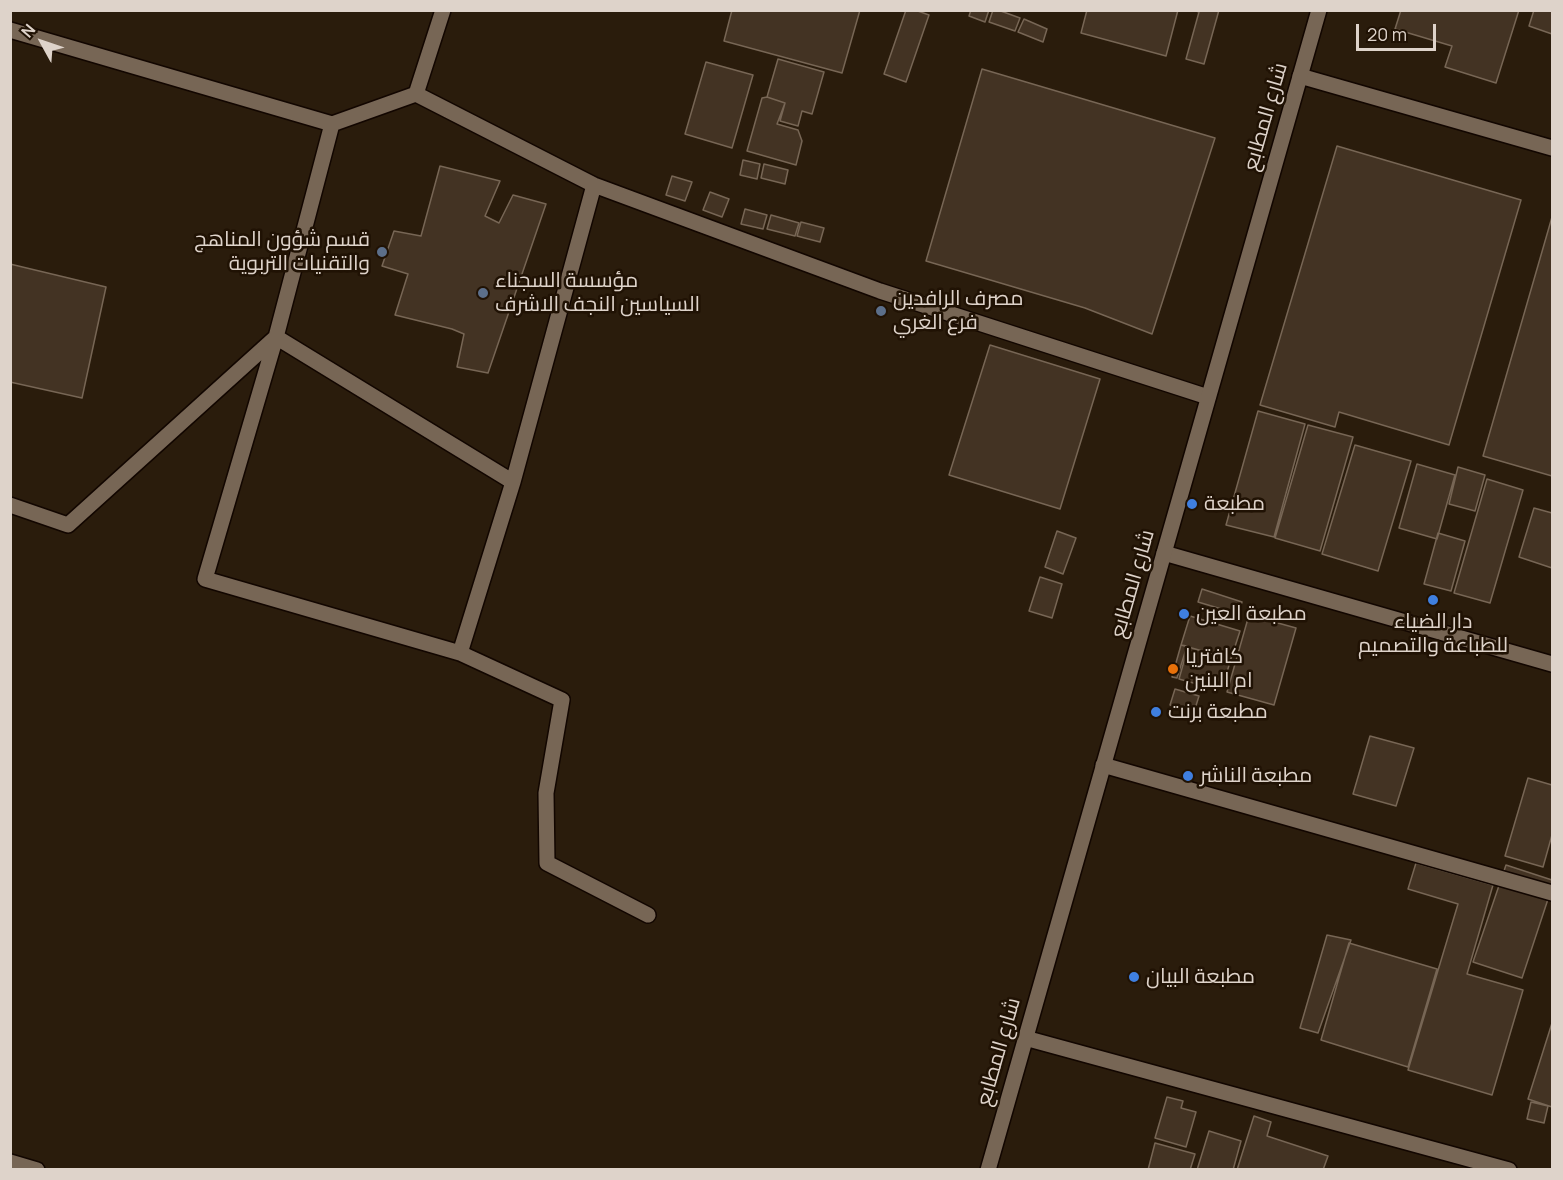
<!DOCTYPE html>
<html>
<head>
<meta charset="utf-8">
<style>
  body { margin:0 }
  #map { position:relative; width:1563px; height:1180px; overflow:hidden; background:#2a1c0c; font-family:Manrope,sans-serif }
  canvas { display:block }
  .frame { position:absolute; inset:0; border:12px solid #ded3ca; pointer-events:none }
  .north { position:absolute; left:12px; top:12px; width:60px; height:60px; -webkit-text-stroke:4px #201204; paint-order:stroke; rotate:310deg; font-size:16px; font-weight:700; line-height:24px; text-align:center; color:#ded3ca }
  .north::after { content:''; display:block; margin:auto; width:21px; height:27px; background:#ded3ca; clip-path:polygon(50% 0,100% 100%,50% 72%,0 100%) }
  .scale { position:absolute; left:1356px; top:24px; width:80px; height:27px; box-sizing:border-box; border:3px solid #ded3ca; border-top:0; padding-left:8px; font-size:18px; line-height:21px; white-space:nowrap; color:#ded3ca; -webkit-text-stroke:4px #201204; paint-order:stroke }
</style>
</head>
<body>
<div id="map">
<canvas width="1563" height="1180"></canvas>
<div class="frame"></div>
<div class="north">N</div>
<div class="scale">20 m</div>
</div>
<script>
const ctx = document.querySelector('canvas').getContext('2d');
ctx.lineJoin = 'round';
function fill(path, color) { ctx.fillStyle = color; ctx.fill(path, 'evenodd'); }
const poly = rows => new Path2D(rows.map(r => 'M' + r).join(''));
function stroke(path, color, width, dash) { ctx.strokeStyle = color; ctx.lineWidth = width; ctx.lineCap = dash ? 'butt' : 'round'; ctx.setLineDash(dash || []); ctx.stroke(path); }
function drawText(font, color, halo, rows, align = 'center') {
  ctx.font = font + ' Manrope,Cairo,sans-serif'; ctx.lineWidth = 5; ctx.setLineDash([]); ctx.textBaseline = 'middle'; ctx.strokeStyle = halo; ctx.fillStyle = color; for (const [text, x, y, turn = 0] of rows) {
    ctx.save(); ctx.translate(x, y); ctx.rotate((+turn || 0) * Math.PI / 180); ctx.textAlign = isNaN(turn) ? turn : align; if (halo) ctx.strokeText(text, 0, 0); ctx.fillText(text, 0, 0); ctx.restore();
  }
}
const building = poly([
  [732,10,860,10,842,73,724,41,732,10],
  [906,10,915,10,929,15,906,82,884,74,906,10],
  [971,10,989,10,985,22,969,16,971,10],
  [993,10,998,10,1020,18,1015,31,989,22,993,10],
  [1087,10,1178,10,1166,56,1081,33,1087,10],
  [1193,10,1219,10,1204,64,1186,59,1199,12,1193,10],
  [1401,10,1519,10,1496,83,1445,67,1452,46,1395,29,1401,10],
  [1534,10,1552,10,1552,34,1529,26,1534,10],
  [1024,19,1047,29,1043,42,1018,32,1024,19],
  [778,59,824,72,812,114,802,111,798,126,780,121,785,103,767,97,778,59],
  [706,62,753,75,732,148,685,134,706,62],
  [982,69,1215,138,1152,334,1085,308,926,261,982,69],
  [767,97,785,103,777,124,798,130,802,141,796,165,747,151,762,98,767,97],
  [1337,146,1521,200,1449,445,1339,412,1335,427,1260,405,1337,146],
  [743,160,760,164,757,179,740,175,743,160],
  [764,164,788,170,785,184,761,178,764,164],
  [440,166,500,181,485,216,499,223,513,195,546,204,488,373,457,367,464,334,452,329,395,315,408,274,382,266,394,231,421,236,440,166],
  [672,176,692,182,685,201,666,195,672,176],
  [710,192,729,199,722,217,703,210,710,192],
  [745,209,767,215,763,229,741,224,745,209],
  [771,215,799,223,795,236,767,229,771,215],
  [1552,217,1552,476,1483,456,1552,217],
  [801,222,824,228,820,242,797,236,801,222],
  [10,264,106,287,82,398,10,382,10,264],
  [990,345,1100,379,1060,509,949,475,990,345],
  [1258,411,1305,424,1274,537,1226,525,1258,411],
  [1308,425,1353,437,1320,551,1275,538,1308,425],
  [1355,445,1411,461,1378,571,1322,554,1355,445],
  [1417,464,1455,475,1437,539,1399,528,1417,464],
  [1458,467,1485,475,1475,511,1449,504,1458,467],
  [1487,479,1523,490,1490,603,1454,593,1487,479],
  [1534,508,1552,513,1552,568,1519,557,1534,508],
  [1057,531,1076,538,1063,574,1045,567,1057,531],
  [1438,533,1465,541,1451,591,1424,584,1438,533],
  [1040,577,1062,584,1052,618,1029,611,1040,577],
  [1202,589,1242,602,1238,614,1198,602,1202,589],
  [1249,615,1296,628,1274,705,1227,692,1249,615],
  [1190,616,1240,631,1231,659,1181,645,1190,616],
  [1181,645,1187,646,1177,678,1172,677,1181,645],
  [1188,647,1231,659,1226,675,1219,678,1215,689,1179,679,1188,647],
  [1175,689,1199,696,1194,712,1170,705,1175,689],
  [1370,736,1414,748,1396,806,1353,794,1370,736],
  [1528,778,1552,785,1552,835,1543,867,1505,856,1528,778],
  [1416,863,1493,885,1467,974,1523,990,1492,1095,1408,1070,1458,904,1408,889,1416,863],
  [1506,865,1552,880,1552,887,1522,978,1473,962,1506,865],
  [1327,935,1351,940,1318,1033,1300,1028,1327,935],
  [1349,943,1437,969,1408,1067,1321,1040,1349,943],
  [1552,1023,1552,1107,1528,1099,1552,1023],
  [1167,1097,1183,1101,1181,1108,1196,1112,1186,1147,1155,1138,1167,1097],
  [1531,1102,1548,1106,1544,1123,1527,1119,1531,1102],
  [1254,1116,1271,1122,1267,1136,1328,1156,1323,1170,1237,1170,1254,1116],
  [1209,1131,1241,1141,1233,1170,1197,1170,1209,1131],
  [1155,1143,1195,1154,1190,1170,1148,1170,1155,1143]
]);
const minor = poly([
  [10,30,332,124,416,94,594,185,880,291,1208,397],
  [1300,76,1552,148],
  [416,94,443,10],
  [332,124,276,337,513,482],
  [594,185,513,482,460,653,562,700,546,793,547,863,648,915],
  [276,337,205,579,460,653],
  [10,505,68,525,276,337],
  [1164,553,1552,664],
  [1103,765,1552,893],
  [1025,1038,1509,1170]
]);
const tertiary = poly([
  [988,1170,1319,10]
]);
const secondary = poly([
  [10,1162,37,1170]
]);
const markers = [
  [382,252,6,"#5c6f8a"],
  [483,293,6,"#5c6f8a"],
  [881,311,6,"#5c6f8a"],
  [1192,504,6,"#3f7fe0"],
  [1433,600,6,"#3f7fe0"],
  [1184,614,6,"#3f7fe0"],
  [1173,669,6,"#e8710a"],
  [1156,712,6,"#3f7fe0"],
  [1188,776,6,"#3f7fe0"],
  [1134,977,6,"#3f7fe0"]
];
const streetNames = [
  ["شارع المطابع",1266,117,-74],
  ["شارع المطابع",1133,584,-74],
  ["شارع المطابع",999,1052,-74]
];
const poiNames = [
  ["قسم شؤون المناهج",370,240,"right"],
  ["والتقنيات التربوية",370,264,"right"],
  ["مؤسسة السجناء",495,281],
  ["السياسين النجف الاشرف",495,305],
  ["مصرف الرافدين",893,299],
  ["فرع الغري",893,323],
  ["مطبعة",1204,504],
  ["مطبعة العين",1196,614],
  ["دار الضياء",1433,622,"center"],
  ["للطباعة والتصميم",1433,646,"center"],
  ["كافتريا",1185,657],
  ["ام البنين",1185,681],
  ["مطبعة برنت",1168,712],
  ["مطبعة الناشر",1200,776],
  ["مطبعة البيان",1146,977]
];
fill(building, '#433323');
stroke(building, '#765', 1.5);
stroke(minor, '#120600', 18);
stroke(tertiary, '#120600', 18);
stroke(secondary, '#120600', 18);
stroke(minor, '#765', 15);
stroke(tertiary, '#765', 15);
stroke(secondary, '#765', 15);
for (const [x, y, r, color] of markers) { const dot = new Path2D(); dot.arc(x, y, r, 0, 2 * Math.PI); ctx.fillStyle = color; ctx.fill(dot); stroke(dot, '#201204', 2); }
drawText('21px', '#ded3ca', '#201204', streetNames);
drawText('21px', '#ded3ca', '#201204', poiNames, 'left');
</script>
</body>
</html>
